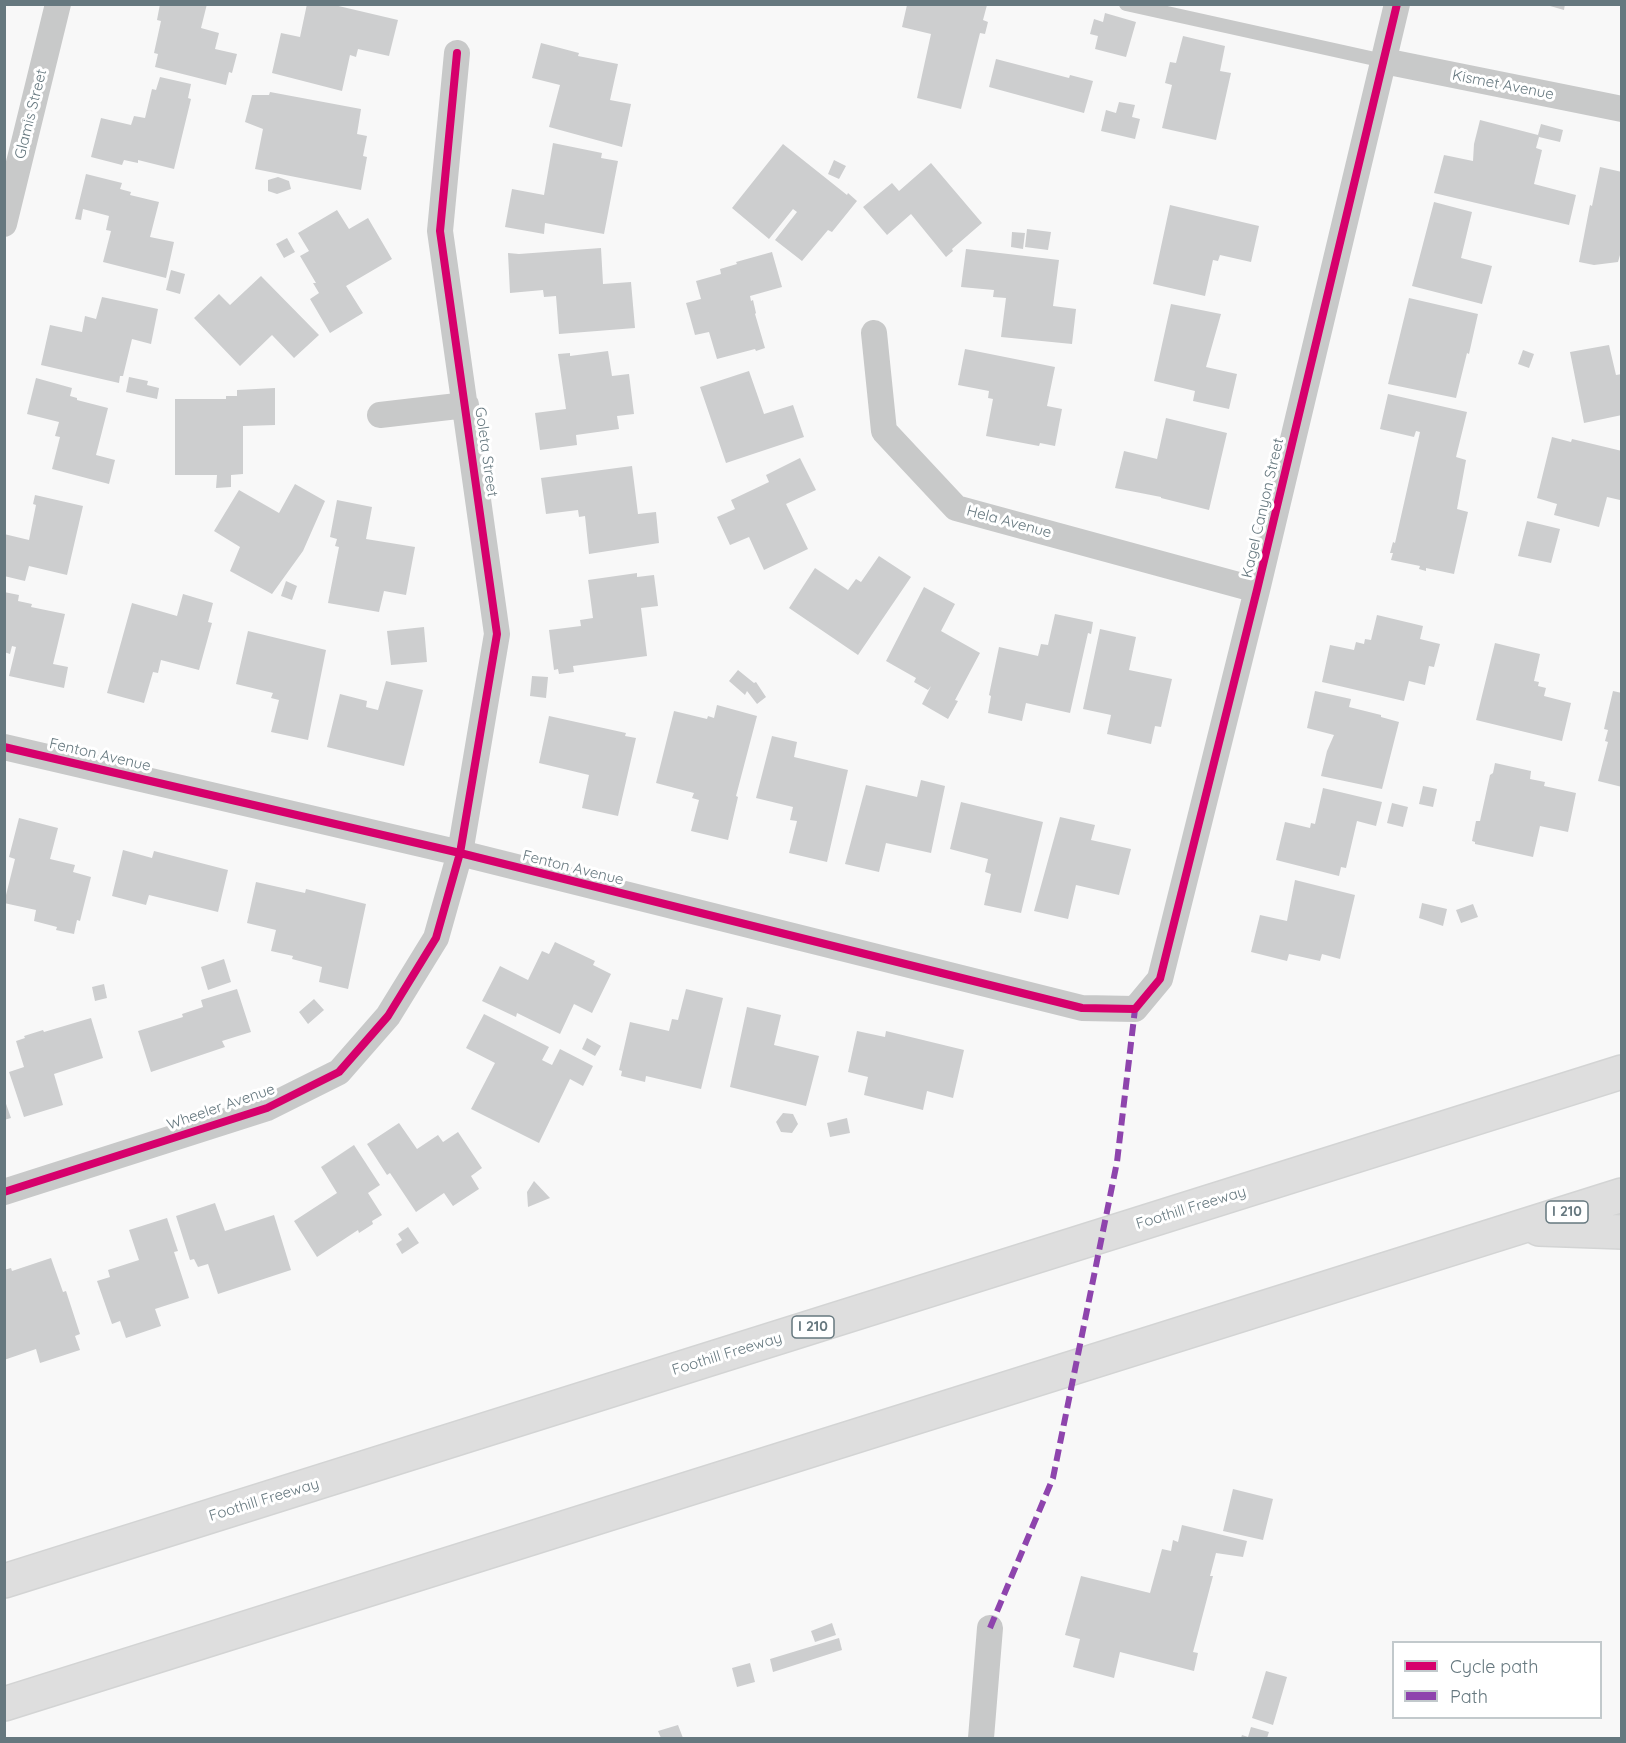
<!DOCTYPE html>
<html>
<head>
<meta charset="utf-8">
<style>
  body { margin:0 }
  #map { position:relative; width:1626px; height:1743px; overflow:hidden; background:#f8f8f8; font-family:Quicksand,sans-serif }
  canvas { display:block }
  .frame { position:absolute; inset:0; border:6px solid #66787f; pointer-events:none }
  .legend { position:absolute; left:1392px; top:1641px; width:210px; height:78px; box-sizing:border-box; background:#fff; border:2px solid #c2c9cc; margin:0; padding:8px 10px; list-style:none; font-size:18px; color:#66787f }
  .legend li { display:flex; align-items:center; gap:12px; height:30px }
  .legend b { width:30px; border:2px solid #c2c9cc }
</style>
</head>
<body>
<div id="map">
<canvas width="1626" height="1743"></canvas>
<div class="frame"></div>
<ul class="legend">
<li><b style="height:8px;background:#d6006c"></b>Cycle path</li>
<li><b style="height:8px;background:#8e44ad"></b>Path</li>
</ul>
</div>
<script>
const ctx = document.querySelector('canvas').getContext('2d');
ctx.lineJoin = 'round';
function fill(path, color) { ctx.fillStyle = color; ctx.fill(path, 'evenodd'); }
const poly = rows => new Path2D(rows.map(r => 'M' + r).join(''));
function stroke(path, color, width, dash) { ctx.strokeStyle = color; ctx.lineWidth = width; ctx.lineCap = dash ? 'butt' : 'round'; ctx.setLineDash(dash || []); ctx.stroke(path); }
function drawText(font, color, halo, rows, align = 'center') {
  ctx.font = font + ' Quicksand,sans-serif'; ctx.lineWidth = 6; ctx.setLineDash([]); ctx.textBaseline = 'middle'; ctx.strokeStyle = halo; ctx.fillStyle = color; for (const [text, x, y, turn = 0] of rows) {
    ctx.save(); ctx.translate(x, y); ctx.rotate((+turn || 0) * Math.PI / 180); ctx.textAlign = isNaN(turn) ? turn : align; if (halo) ctx.strokeText(text, 0, 0); ctx.fillText(text, 0, 0); ctx.restore();
  }
}
const building = poly([
  [160,4,207,4,201,28,219,33,215,49,237,54,232,73,229,72,226,85,155,67,158,54,154,53,161,21,157,20],
  [307,4,330,4,398,20,389,56,358,49,356,57,350,55,342,91,272,73,281,33,300,37],
  [1543,4,1565,4,1564,10],
  [907,5,987,5,983,20,988,22,985,34,980,33,961,109,917,98,931,34,902,27],
  [1105,13,1136,22,1126,57,1095,49,1098,36,1090,34,1094,19,1103,22],
  [1183,36,1225,46,1220,71,1231,73,1216,140,1162,128,1172,85,1165,83,1170,62,1176,63],
  [541,43,579,53,578,56,618,64,610,100,631,104,622,147,549,127,560,85,532,78],
  [996,59,1069,78,1070,75,1093,81,1084,113,989,87],
  [160,77,191,84,188,98,191,99,174,169,138,160,138,163,124,160,122,165,91,157,101,118,131,125,134,116,145,118,152,89,156,90],
  [270,92,361,109,357,134,367,136,363,156,367,157,361,190,255,169,263,129,245,122,252,95,269,95],
  [1119,102,1135,105,1132,117,1140,119,1135,139,1101,131,1106,110,1116,113],
  [1480,120,1538,135,1541,124,1563,130,1560,142,1539,137,1536,148,1542,150,1534,184,1576,195,1569,225,1434,193,1444,155,1473,161,1474,144],
  [553,143,602,153,601,158,618,161,604,234,545,223,544,234,505,227,512,189,544,195],
  [783,144,847,195,848,193,857,201,832,232,828,230,802,261,775,240,797,212,793,209,769,239,732,208],
  [834,160,846,166,839,179,828,174],
  [931,163,982,223,952,249,953,251,946,257,911,214,887,235,863,207,892,183,899,191],
  [1600,167,1622,172,1622,248,1618,262,1594,265,1579,262,1590,205,1592,206],
  [86,174,122,183,120,189,131,192,130,195,159,202,150,237,174,242,166,278,103,262,111,231,106,230,109,216,83,209,81,220,75,219],
  [278,177,289,181,291,189,277,194,268,191,268,180],
  [1434,202,1472,212,1461,258,1492,266,1482,304,1412,286],
  [1170,205,1259,226,1251,262,1220,255,1218,261,1213,260,1205,296,1153,284],
  [337,210,349,229,368,218,392,259,346,286,363,313,330,333,310,299,319,293,313,283,316,283,300,256,309,251,298,233],
  [1027,229,1051,232,1048,250,1025,247],
  [1012,232,1025,233,1023,249,1011,247],
  [287,238,295,252,284,258,276,244],
  [601,248,603,284,631,282,635,328,559,334,556,296,544,297,543,290,510,293,508,253,519,254],
  [966,249,1059,260,1053,306,1076,309,1072,344,1001,337,1006,298,993,297,994,290,961,287],
  [772,252,782,287,750,296,751,301,753,300,756,313,755,314,765,348,756,351,755,349,717,359,709,332,695,335,686,303,701,299,696,281,721,274,720,269,737,264,736,262],
  [171,270,185,274,180,294,166,290],
  [261,276,319,335,294,358,272,335,240,366,194,318,219,294,230,305],
  [102,297,158,309,151,344,132,339,123,376,120,376,119,383,41,365,50,325,82,332,85,316,96,319],
  [1409,298,1478,314,1469,354,1467,353,1456,398,1388,384],
  [1171,304,1221,314,1206,367,1237,374,1229,409,1193,401,1195,391,1154,381],
  [1609,345,1616,375,1622,374,1622,415,1584,423,1570,352],
  [965,349,1055,367,1047,406,1062,409,1055,446,1040,443,1039,446,986,436,993,399,988,398,989,391,958,385],
  [1523,350,1534,354,1529,368,1518,364],
  [608,351,612,376,629,374,634,414,617,416,619,429,576,435,577,445,540,450,535,413,566,409,558,354,570,353,570,356],
  [749,371,764,414,793,405,804,437,726,463,700,387],
  [129,377,148,381,147,385,159,388,157,399,126,392],
  [36,378,72,388,70,396,77,398,77,400,108,408,96,455,115,460,109,484,52,469,60,437,55,436,59,422,27,414],
  [275,388,275,425,243,426,243,474,231,475,231,487,216,488,217,475,175,475,175,399,226,399,226,396,237,396,237,390],
  [1388,394,1467,412,1456,457,1466,460,1457,509,1468,512,1454,574,1426,568,1426,571,1419,569,1420,566,1391,560,1393,553,1390,553,1393,542,1395,543,1420,432,1416,431,1414,437,1380,429],
  [1166,418,1227,433,1209,510,1161,498,1161,497,1115,488,1124,451,1157,459],
  [1552,437,1571,442,1572,439,1622,451,1620,500,1607,497,1599,527,1554,515,1557,504,1537,498],
  [800,458,816,490,786,504,808,549,764,570,749,537,730,545,717,517,735,509,731,500,769,482,766,475],
  [632,466,638,514,656,512,659,543,589,554,585,516,579,517,578,510,546,514,541,478],
  [295,484,325,501,303,551,272,594,230,571,240,547,214,531,239,490,279,513],
  [35,495,83,506,67,575,29,566,25,581,4,576,4,534,29,540,36,505,33,504],
  [337,500,372,507,366,539,415,547,406,595,384,591,379,612,328,603,339,547,335,546,337,539,330,537],
  [1527,521,1560,529,1551,563,1518,556],
  [879,556,911,577,858,655,789,608,815,568,848,590,856,579,861,582],
  [637,573,637,577,654,575,658,606,641,608,647,656,573,666,574,672,559,674,558,669,554,670,549,630,581,626,580,620,593,618,588,580],
  [286,581,297,586,292,600,281,596],
  [924,587,955,604,941,631,980,653,955,700,958,701,948,719,922,704,931,686,928,690,914,682,916,678,886,661],
  [4,592,19,595,18,601,32,604,31,607,65,614,53,664,68,667,64,688,9,676,16,647,12,646,10,654,4,652],
  [183,594,213,603,208,622,212,623,199,670,161,660,158,673,153,672,144,703,107,693,132,603,177,616],
  [1055,614,1093,622,1091,634,1088,633,1070,713,1026,703,1022,721,988,713,991,696,989,695,999,647,1038,656,1041,644,1048,645],
  [1377,615,1423,626,1420,639,1440,644,1434,667,1429,666,1425,685,1409,681,1404,701,1322,682,1330,645,1354,650,1356,642,1364,644,1365,639,1371,640],
  [424,627,427,662,391,665,387,631],
  [1100,629,1136,637,1129,670,1172,679,1161,727,1155,726,1151,744,1107,734,1111,715,1083,709],
  [248,631,326,650,308,740,271,732,279,700,271,698,273,693,236,684],
  [1495,643,1540,654,1534,681,1539,682,1538,686,1546,688,1544,696,1571,703,1562,741,1476,720],
  [738,670,754,683,756,682,766,697,757,704,747,691,745,695,729,681],
  [532,676,548,677,546,698,530,696],
  [386,681,423,690,404,766,327,747,340,694,367,701,366,707,378,710],
  [1315,691,1351,699,1349,707,1381,715,1381,717,1399,722,1382,789,1321,776,1327,751,1334,735,1307,728],
  [1613,691,1622,693,1622,787,1598,781,1608,742,1605,741,1608,730,1604,729],
  [717,705,757,716,736,796,738,797,728,840,691,831,699,800,692,798,694,793,656,783,674,711,707,719,708,716,714,718],
  [549,716,626,733,625,736,636,738,618,816,582,808,589,775,539,763],
  [772,736,797,742,794,757,848,770,827,862,789,853,797,821,790,820,793,807,756,798],
  [1495,763,1531,771,1530,779,1545,782,1544,786,1576,793,1568,832,1540,826,1533,857,1475,844,1475,842,1472,841,1476,821,1480,821,1490,775,1493,773],
  [921,780,945,786,931,853,886,843,879,872,845,864,866,785,917,797],
  [1423,786,1437,789,1433,807,1419,804],
  [1323,788,1382,802,1376,826,1357,821,1346,868,1341,867,1339,876,1276,860,1285,822,1310,828,1311,823,1315,824],
  [961,802,1043,822,1021,913,984,905,991,874,985,872,988,859,950,849],
  [1392,803,1408,807,1403,827,1387,823],
  [1060,817,1095,825,1091,840,1131,849,1119,895,1076,885,1068,919,1034,911],
  [19,818,58,828,50,859,75,865,73,872,91,877,80,921,77,920,74,934,56,930,57,927,34,921,36,910,4,903,15,859,9,857],
  [123,850,152,858,154,851,228,870,218,912,149,895,146,905,112,896],
  [1295,880,1355,895,1340,959,1322,954,1320,961,1289,954,1287,961,1251,952,1260,915,1287,921],
  [256,882,305,893,306,889,366,904,348,989,319,982,322,967,292,959,293,956,271,951,276,930,247,923],
  [1422,903,1447,909,1443,926,1419,918],
  [1473,904,1478,917,1461,923,1456,910],
  [555,942,595,961,593,965,611,974,592,1013,574,1004,560,1034,517,1013,516,1017,482,1001,500,966,528,980,542,951,549,954],
  [224,959,231,982,208,990,201,967],
  [104,984,107,998,95,1001,92,987],
  [237,989,251,1032,222,1041,225,1047,151,1072,138,1031,183,1017,182,1014,203,1007,201,1000],
  [686,989,723,998,701,1089,646,1076,645,1082,621,1076,622,1071,619,1070,630,1022,669,1031,672,1019,678,1020],
  [314,999,324,1010,308,1024,299,1012],
  [747,1007,781,1015,774,1045,819,1056,806,1106,730,1087],
  [484,1014,549,1047,542,1060,552,1065,560,1049,593,1066,583,1086,570,1079,539,1143,471,1109,495,1063,466,1048],
  [91,1018,103,1058,54,1074,63,1105,24,1117,9,1072,24,1067,16,1041,25,1038,24,1036,43,1030,44,1032],
  [857,1031,885,1037,886,1031,964,1050,953,1098,927,1091,923,1110,864,1095,868,1077,848,1072],
  [587,1038,601,1046,595,1056,582,1049],
  [4,1098,11,1118,4,1120],
  [783,1113,793,1114,798,1124,792,1133,781,1132,776,1122],
  [847,1118,850,1133,830,1137,827,1123],
  [399,1123,417,1149,438,1135,443,1142,458,1132,482,1168,471,1176,479,1189,453,1206,444,1193,416,1212,390,1173,387,1175,367,1144],
  [354,1145,380,1185,368,1193,382,1215,372,1221,373,1224,359,1233,358,1230,317,1257,294,1221,337,1193,321,1167],
  [534,1181,550,1198,528,1207,527,1192],
  [215,1203,225,1231,274,1215,291,1270,218,1294,208,1264,198,1267,194,1259,190,1260,176,1216],
  [167,1218,178,1251,174,1252,189,1298,155,1309,161,1326,126,1338,120,1321,112,1324,97,1281,110,1277,108,1270,139,1260,129,1230],
  [408,1227,419,1243,402,1254,396,1244,402,1240,398,1234],
  [51,1258,63,1292,66,1291,80,1334,75,1336,80,1350,40,1363,36,1349,4,1360,4,1270,11,1268,12,1271],
  [1233,1489,1273,1499,1263,1540,1223,1531],
  [1182,1525,1247,1541,1243,1557,1216,1553,1210,1576,1213,1576,1193,1652,1198,1653,1194,1671,1120,1652,1114,1678,1073,1667,1080,1639,1065,1635,1081,1576,1150,1593,1162,1549,1171,1551,1173,1540,1178,1542],
  [832,1623,836,1635,815,1642,811,1631],
  [839,1638,842,1650,773,1672,770,1659],
  [750,1663,755,1682,737,1687,732,1668],
  [1266,1671,1287,1677,1273,1725,1252,1718],
  [678,1725,683,1738,661,1738,658,1731],
  [1251,1727,1269,1732,1267,1738,1241,1738,1242,1735,1248,1737]
]);
const service = poly([
  [1126,4,1384,61]
]);
const minor = poly([
  [1384,61,1622,109],
  [4,224,58,4],
  [874,333,884,431,956,508,1257,590],
  [380,415,466,405],
  [4,747,460,853,1082,1008,1135,1009,1160,979,1257,590,1397,4],
  [4,1192,267,1108,339,1072,388,1016,436,938,460,853,497,634,440,231,457,53],
  [981,1738,990,1628]
]);
const motorway = poly([
  [1539,1229,1622,1232],
  [4,1581,1622,1072],
  [4,1704,1622,1195]
]);
const quiet = poly([
  [990,1628,1053,1478,1117,1162,1135,1009]
]);
const cycleway = poly([
  [4,747,460,853,1082,1008,1135,1009,1160,979,1257,590,1397,4],
  [4,1192,267,1108,339,1072,388,1016,436,938,460,853,497,634,440,231,457,53]
]);
const shields = [
  [1567,1212,42],
  [813,1327,42]
];
const shieldNames = [
  ["I 210",1567,1212],
  ["I 210",813,1327]
];
const streetNames = [
  ["Kismet Avenue",1503,85,11],
  ["Glamis Street",31,114,-76],
  ["Goleta Street",486,452,82],
  ["Kagel Canyon Street",1263,508,-77],
  ["Hela Avenue",1009,522,15],
  ["Fenton Avenue",100,755,13],
  ["Fenton Avenue",573,868,14],
  ["Wheeler Avenue",221,1107,-19],
  ["Foothill Freeway",1191,1208,-17],
  ["Foothill Freeway",727,1354,-17],
  ["Foothill Freeway",264,1500,-17]
];
fill(building, '#cdcecf');
stroke(motorway, '#d3d4d4', 36);
stroke(service, '#c8c9c9', 14);
stroke(minor, '#c8c9c9', 26);
stroke(motorway, '#dedede', 33);
stroke(quiet, '#8e44ad', 6, [12, 6]);
stroke(cycleway, '#d6006c', 8);
for (const [x, y, w] of shields) { const box = new Path2D(); box.roundRect(x - w / 2, y - 11, w, 22, 4.5); ctx.fillStyle = '#fff'; ctx.fill(box); stroke(box, '#66787f', 1.5); }
drawText('bold 14px', '#66787f', null, shieldNames);
drawText('15px', '#66787f', '#fff', streetNames);
</script>
</body>
</html>
